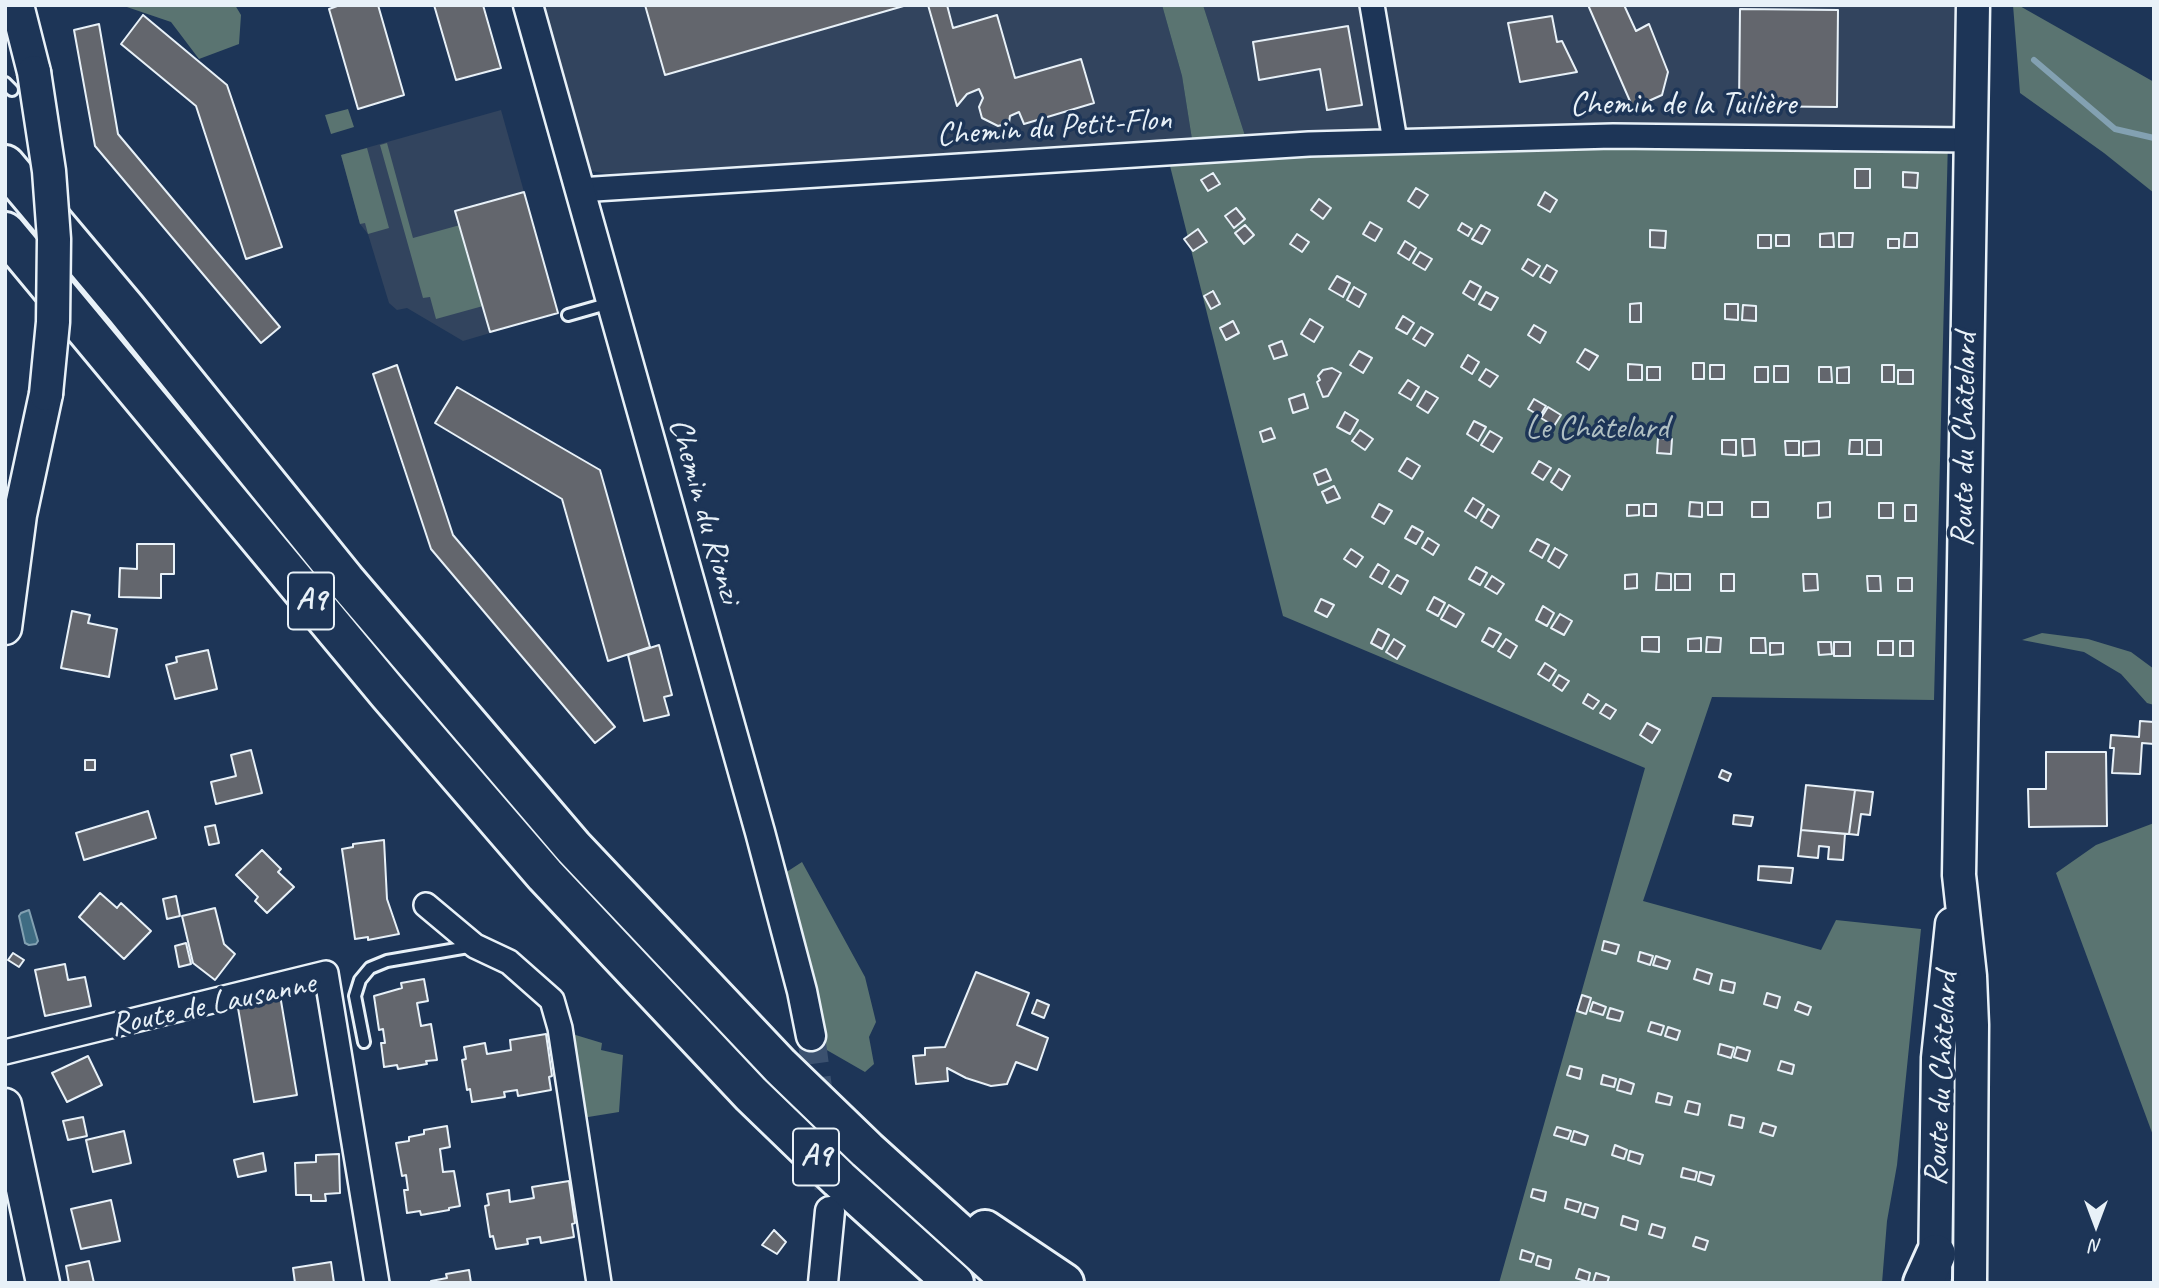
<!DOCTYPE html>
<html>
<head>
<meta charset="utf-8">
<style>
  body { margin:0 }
  #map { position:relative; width:2159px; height:1288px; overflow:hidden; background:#1d3557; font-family:Caveat,sans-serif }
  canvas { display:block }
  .frame { position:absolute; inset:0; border:7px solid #e8f1f8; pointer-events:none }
  .north { position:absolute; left:2061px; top:1190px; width:70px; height:70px; -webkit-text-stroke:5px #1d3557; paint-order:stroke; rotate:180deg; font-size:19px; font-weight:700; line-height:28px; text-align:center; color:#e8f1f8 }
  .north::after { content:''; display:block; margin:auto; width:24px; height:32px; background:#e8f1f8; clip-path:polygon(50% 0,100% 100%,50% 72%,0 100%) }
</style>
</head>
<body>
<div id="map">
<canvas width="2159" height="1288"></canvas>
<div class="frame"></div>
<div class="north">N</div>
</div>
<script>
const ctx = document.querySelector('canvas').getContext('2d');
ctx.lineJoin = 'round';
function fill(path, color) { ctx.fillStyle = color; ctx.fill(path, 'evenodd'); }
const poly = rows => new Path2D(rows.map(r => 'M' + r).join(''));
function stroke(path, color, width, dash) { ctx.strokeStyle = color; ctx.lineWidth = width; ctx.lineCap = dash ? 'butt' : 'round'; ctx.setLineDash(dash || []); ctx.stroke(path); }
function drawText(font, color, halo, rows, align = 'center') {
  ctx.font = font + ' Caveat,sans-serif'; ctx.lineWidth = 7; ctx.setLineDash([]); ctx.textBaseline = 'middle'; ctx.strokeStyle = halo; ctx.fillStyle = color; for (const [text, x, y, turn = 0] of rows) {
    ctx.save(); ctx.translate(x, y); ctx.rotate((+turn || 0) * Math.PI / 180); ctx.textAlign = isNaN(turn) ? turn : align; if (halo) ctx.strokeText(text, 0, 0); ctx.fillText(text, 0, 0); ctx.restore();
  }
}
const built = poly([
  [542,5,1162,5,1182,76,1194,152,1056,148,606,174,592,171,578,157],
  [1203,5,1965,5,1970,140,1249,148],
  [501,110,558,313,463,341,407,308,397,310,389,303,368,234,360,224,341,155]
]);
const green = poly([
  [121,5,235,5,241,15,239,44,199,59,171,22],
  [1162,5,1203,5,1249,148,1948,140,1934,700,1712,697,1643,901,1821,950,1836,920,1921,929,1897,1165,1887,1221,1882,1283,1499,1283,1645,768,1283,616,1167,154,1194,152,1182,76],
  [2013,5,2018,5,2154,82,2154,193,2104,153,2020,93],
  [348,109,354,127,331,134,325,115],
  [387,143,413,238,460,225,483,306,436,319,430,297,423,298,380,145],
  [367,148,389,228,368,234,365,223,360,224,341,155],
  [2042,633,2088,639,2131,652,2154,669,2154,705,2147,703,2121,674,2084,652,2022,640],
  [2154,823,2154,1138,2056,873,2096,845],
  [802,862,865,977,876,1022,869,1037,874,1064,865,1072,825,1049,804,943,785,873],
  [569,1033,602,1043,601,1050,623,1055,619,1112,582,1118]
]);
const water = poly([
  [29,910,38,941,36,944,29,945,25,943,19,916,21,913,29,910]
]);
const stream = poly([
  [2034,60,2115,129,2154,138]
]);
const building = poly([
  [340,5,378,5,404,95,358,109,329,9,340,5],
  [434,5,483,5,501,68,456,80,434,5],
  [645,5,907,5,665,75,645,5],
  [928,5,947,5,953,28,997,15,1015,78,1081,59,1094,103,1024,124,1019,112,1010,116,1009,123,998,126,982,118,979,107,983,98,979,89,967,94,957,106,928,5],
  [1588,5,1624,5,1636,31,1649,24,1668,72,1662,95,1633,108,1588,5],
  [1740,9,1838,10,1837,107,1739,106,1740,9],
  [143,15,227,85,282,247,246,259,196,106,121,44,143,15],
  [1552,16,1557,42,1562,41,1577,72,1520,82,1508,23,1552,16],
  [99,24,118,134,280,327,261,343,95,146,74,30,99,24],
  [1348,26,1362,105,1327,110,1320,69,1259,80,1253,42,1348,26],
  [1855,169,1870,169,1870,188,1855,188,1855,169],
  [1903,172,1918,173,1917,188,1903,187,1903,172],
  [1213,173,1220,184,1208,191,1201,180,1213,173],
  [1416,188,1428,195,1419,208,1408,201,1416,188],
  [524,192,558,313,490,332,455,211,524,192],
  [1545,192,1557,200,1550,212,1538,205,1545,192],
  [1319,199,1331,208,1323,219,1311,210,1319,199],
  [1236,208,1245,219,1234,228,1225,216,1236,208],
  [1370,222,1382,229,1375,241,1363,234,1370,222],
  [1462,223,1472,229,1468,236,1458,230,1462,223],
  [1245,225,1254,235,1244,244,1235,233,1245,225],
  [1481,225,1490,230,1482,244,1472,239,1481,225],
  [1198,229,1207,242,1193,251,1184,239,1198,229],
  [1650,230,1666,231,1665,248,1650,247,1650,230],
  [1833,233,1834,247,1820,247,1820,234,1833,233],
  [1839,233,1853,233,1852,247,1839,247,1839,233],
  [1905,233,1917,233,1917,247,1904,247,1905,233],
  [1297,234,1309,242,1302,252,1290,244,1297,234],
  [1758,235,1771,235,1771,248,1758,248,1758,235],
  [1776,235,1789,235,1789,246,1776,246,1776,235],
  [1888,239,1899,239,1899,248,1888,248,1888,239],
  [1405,241,1416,248,1409,260,1398,253,1405,241],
  [1420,252,1432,259,1425,270,1413,263,1420,252],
  [1528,259,1540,266,1533,276,1522,269,1528,259],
  [1547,265,1557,271,1550,283,1540,277,1547,265],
  [1337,276,1350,283,1343,297,1329,289,1337,276],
  [1470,281,1481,287,1474,300,1463,293,1470,281],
  [1354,287,1366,294,1359,307,1347,300,1354,287],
  [1213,291,1220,304,1211,309,1204,296,1213,291],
  [1486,292,1498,298,1491,310,1479,304,1486,292],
  [1641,303,1641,322,1630,322,1630,304,1641,303],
  [1725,304,1738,304,1738,320,1725,319,1725,304],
  [1743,305,1756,306,1756,321,1742,320,1743,305],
  [1403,316,1414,323,1407,334,1396,328,1403,316],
  [1310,319,1323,327,1314,342,1301,334,1310,319],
  [1233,321,1239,333,1226,340,1220,328,1233,321],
  [1534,325,1546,332,1540,343,1528,335,1534,325],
  [1421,327,1433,334,1425,346,1413,339,1421,327],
  [1282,341,1287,355,1274,359,1269,346,1282,341],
  [1585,349,1598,356,1589,370,1577,362,1585,349],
  [1359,351,1372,358,1363,373,1350,365,1359,351],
  [1468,355,1479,362,1472,374,1461,367,1468,355],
  [1693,363,1704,363,1704,379,1693,379,1693,363],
  [1628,364,1642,365,1642,380,1628,380,1628,364],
  [397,365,453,535,615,727,595,743,431,549,373,374,397,365],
  [1710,365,1724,365,1724,379,1710,379,1710,365],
  [1882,365,1894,365,1894,382,1882,382,1882,365],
  [1774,366,1788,366,1788,382,1774,382,1774,366],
  [1647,367,1660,367,1660,380,1647,380,1647,367],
  [1755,367,1768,367,1768,382,1755,382,1755,367],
  [1819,367,1831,367,1832,382,1819,382,1819,367],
  [1849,367,1849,383,1837,383,1837,368,1849,367],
  [1332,368,1341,373,1328,396,1323,397,1317,382,1320,380,1318,376,1323,370,1332,368],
  [1486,369,1498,376,1490,387,1479,380,1486,369],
  [1898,370,1913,370,1913,384,1898,384,1898,370],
  [1408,380,1419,387,1411,400,1399,393,1408,380],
  [457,387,600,470,650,647,608,661,562,499,435,423,457,387],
  [1426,391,1438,398,1428,413,1417,406,1426,391],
  [1304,394,1308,408,1293,413,1289,399,1304,394],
  [1534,399,1546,406,1540,416,1528,409,1534,399],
  [1548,407,1561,415,1554,426,1541,418,1548,407],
  [1345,412,1358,420,1350,434,1337,427,1345,412],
  [1474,421,1486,427,1478,441,1467,434,1474,421],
  [1271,428,1275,438,1263,442,1260,432,1271,428],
  [1360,430,1373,439,1365,450,1352,441,1360,430],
  [1490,431,1502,438,1493,452,1481,445,1490,431],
  [1658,438,1672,439,1671,454,1657,453,1658,438],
  [1742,439,1754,439,1755,455,1743,456,1742,439],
  [1722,440,1736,440,1736,455,1722,454,1722,440],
  [1850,440,1862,440,1862,454,1849,454,1850,440],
  [1867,440,1881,440,1881,455,1867,455,1867,440],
  [1785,441,1799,441,1799,455,1786,455,1785,441],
  [1819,441,1819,455,1803,456,1803,442,1819,441],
  [1407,458,1420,466,1412,479,1399,471,1407,458],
  [1539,461,1551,468,1543,480,1532,473,1539,461],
  [1326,469,1331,480,1318,485,1314,474,1326,469],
  [1559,469,1570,476,1562,490,1551,482,1559,469],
  [1334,486,1340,498,1327,503,1322,492,1334,486],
  [1473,498,1484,505,1476,518,1465,511,1473,498],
  [1690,502,1702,503,1702,517,1689,516,1690,502],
  [1708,502,1722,502,1722,515,1708,515,1708,502],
  [1752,502,1768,502,1768,517,1752,517,1752,502],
  [1830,502,1830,517,1818,518,1818,503,1830,502],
  [1879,503,1893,503,1893,518,1879,518,1879,503],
  [1379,504,1392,511,1384,524,1372,517,1379,504],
  [1644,504,1656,504,1656,516,1644,516,1644,504],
  [1627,505,1639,505,1639,515,1627,516,1627,505],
  [1905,505,1916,505,1916,521,1905,521,1905,505],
  [1488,509,1499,516,1492,528,1481,521,1488,509],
  [1412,526,1423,532,1416,544,1405,538,1412,526],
  [1428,538,1439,545,1433,555,1422,548,1428,538],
  [1537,539,1549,545,1542,558,1530,551,1537,539],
  [137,544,174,544,174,574,161,574,161,598,119,597,120,568,137,569,137,544],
  [1555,548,1567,555,1559,568,1548,561,1555,548],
  [1351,549,1363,557,1356,567,1344,559,1351,549],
  [1378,564,1389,571,1382,584,1370,577,1378,564],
  [1476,567,1487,573,1480,585,1469,579,1476,567],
  [1657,573,1671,574,1671,590,1656,590,1657,573],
  [1637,574,1637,588,1625,589,1625,575,1637,574],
  [1675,574,1690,574,1690,590,1675,590,1675,574],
  [1721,574,1734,574,1734,591,1721,591,1721,574],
  [1803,574,1817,574,1818,590,1804,591,1803,574],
  [1397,575,1408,581,1401,594,1389,587,1397,575],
  [1492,576,1504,584,1497,594,1485,587,1492,576],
  [1867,576,1880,576,1881,591,1868,591,1867,576],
  [1898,578,1912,578,1912,591,1898,591,1898,578],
  [1434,597,1445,603,1438,616,1427,610,1434,597],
  [1321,599,1334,605,1327,617,1315,611,1321,599],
  [1449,605,1464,614,1456,627,1441,619,1449,605],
  [1543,606,1554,613,1547,626,1536,620,1543,606],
  [72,611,90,615,88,623,117,629,109,677,61,668,72,611],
  [1560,614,1572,621,1564,635,1551,628,1560,614],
  [1489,628,1501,634,1493,647,1482,641,1489,628],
  [1378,629,1389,635,1382,649,1371,643,1378,629],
  [1642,637,1659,637,1659,652,1642,651,1642,637],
  [1707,637,1721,638,1720,652,1706,652,1707,637],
  [1701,638,1701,651,1688,651,1688,639,1701,638],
  [1751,638,1765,638,1766,653,1751,653,1751,638],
  [1394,639,1405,646,1397,659,1386,652,1394,639],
  [1506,639,1517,646,1510,658,1498,651,1506,639],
  [1878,641,1893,641,1893,655,1878,655,1878,641],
  [1900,641,1913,641,1913,656,1900,656,1900,641],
  [1818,642,1831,642,1832,654,1819,655,1818,642],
  [1834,642,1850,642,1850,656,1834,656,1834,642],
  [1770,643,1783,643,1783,654,1770,655,1770,643],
  [659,645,672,695,664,697,669,715,644,721,628,655,659,645],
  [208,650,217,689,175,699,166,665,177,662,176,657,208,650],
  [1545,663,1556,670,1549,681,1538,674,1545,663],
  [1559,675,1569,681,1562,691,1553,685,1559,675],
  [1588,694,1599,701,1593,709,1583,703,1588,694],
  [1606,704,1616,710,1610,719,1600,713,1606,704],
  [2140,721,2154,722,2154,744,2142,743,2140,774,2112,773,2114,748,2110,748,2111,735,2139,737,2140,721],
  [1647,723,1660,730,1652,743,1640,735,1647,723],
  [251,750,262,793,216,804,211,782,236,776,231,755,251,750],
  [2046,752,2106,752,2107,826,2029,827,2028,789,2046,789,2046,752],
  [85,760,95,760,95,770,85,770,85,760],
  [1722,770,1731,774,1728,781,1719,777,1722,770],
  [1806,785,1855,790,1849,834,1801,830,1806,785],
  [1855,790,1873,792,1870,815,1861,814,1858,835,1849,834,1855,790],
  [148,811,156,838,84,860,76,833,148,811],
  [1734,815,1753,817,1751,826,1733,824,1734,815],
  [215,825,219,843,209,845,205,827,215,825],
  [1801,830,1845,834,1843,860,1828,859,1829,847,1819,846,1818,858,1798,856,1801,830],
  [384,840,387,899,399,934,368,940,368,937,355,939,342,849,353,847,353,844,384,840],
  [262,850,281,869,278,872,294,887,267,913,255,901,258,897,236,875,262,850],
  [1759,866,1793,868,1791,883,1758,880,1759,866],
  [100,893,117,908,121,903,151,931,124,959,79,917,100,893],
  [176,896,180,916,167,919,163,899,176,896],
  [215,908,224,944,235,954,215,980,193,963,182,916,215,908],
  [1604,941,1619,945,1616,954,1602,950,1604,941],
  [186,943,191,964,179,967,175,946,186,943],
  [1640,952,1653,956,1650,965,1638,961,1640,952],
  [13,953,24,960,19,967,8,960,13,953],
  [1656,956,1670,961,1667,969,1653,965,1656,956],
  [65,964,68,980,85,977,91,1006,45,1016,35,970,65,964],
  [1697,969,1712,974,1709,984,1694,979,1697,969],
  [976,972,1029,993,1017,1025,1048,1038,1037,1070,1016,1062,1007,1084,991,1086,966,1078,947,1068,948,1081,916,1084,913,1056,925,1055,925,1048,945,1047,976,972],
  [424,979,428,1001,417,1003,421,1026,431,1024,437,1060,426,1061,427,1064,398,1069,397,1065,384,1067,381,1043,385,1043,383,1029,379,1030,374,996,402,988,401,983,424,979],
  [1722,980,1735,983,1733,993,1720,990,1722,980],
  [1767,993,1780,997,1777,1008,1764,1004,1767,993],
  [280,995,297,1095,254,1102,237,1002,280,995],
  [1582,995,1591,998,1586,1014,1577,1011,1582,995],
  [1037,1000,1049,1005,1044,1018,1032,1013,1037,1000],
  [1593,1002,1606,1007,1603,1015,1590,1011,1593,1002],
  [1798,1002,1811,1007,1808,1015,1795,1010,1798,1002],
  [1610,1008,1623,1012,1620,1021,1607,1018,1610,1008],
  [1651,1022,1664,1026,1661,1035,1648,1031,1651,1022],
  [1668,1027,1680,1031,1677,1040,1665,1036,1668,1027],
  [546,1034,552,1076,549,1077,551,1090,518,1096,517,1090,504,1092,505,1097,472,1102,470,1089,467,1090,462,1060,466,1059,464,1047,485,1043,487,1054,511,1050,510,1040,546,1034],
  [1720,1044,1734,1048,1731,1058,1718,1054,1720,1044],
  [1737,1047,1750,1051,1747,1061,1734,1057,1737,1047],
  [88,1056,102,1085,67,1102,52,1073,88,1056],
  [1781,1061,1794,1065,1792,1074,1778,1070,1781,1061],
  [1570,1066,1582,1069,1580,1079,1567,1075,1570,1066],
  [1603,1075,1616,1079,1614,1087,1601,1084,1603,1075],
  [1620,1079,1634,1084,1631,1094,1617,1090,1620,1079],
  [1658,1093,1672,1097,1670,1105,1656,1102,1658,1093],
  [1688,1101,1700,1104,1698,1115,1685,1112,1688,1101],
  [1731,1115,1744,1118,1742,1128,1729,1125,1731,1115],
  [83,1117,87,1136,68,1140,63,1121,83,1117],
  [1763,1123,1776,1127,1773,1136,1760,1132,1763,1123],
  [447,1126,450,1147,440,1149,443,1172,454,1171,460,1206,449,1208,449,1210,421,1215,420,1211,407,1213,404,1190,408,1190,406,1175,402,1176,396,1143,409,1141,409,1137,424,1134,424,1130,447,1126],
  [1557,1127,1571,1131,1568,1139,1554,1135,1557,1127],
  [124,1131,131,1163,93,1172,86,1140,124,1131],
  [1574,1131,1588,1136,1585,1145,1571,1141,1574,1131],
  [1615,1145,1627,1150,1624,1159,1612,1155,1615,1145],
  [1630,1151,1643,1155,1640,1164,1628,1160,1630,1151],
  [263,1153,266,1171,238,1177,234,1160,263,1153],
  [339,1154,340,1193,325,1194,326,1201,311,1201,311,1195,296,1195,295,1163,316,1162,316,1155,339,1154],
  [1683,1168,1697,1172,1695,1180,1681,1177,1683,1168],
  [1700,1172,1714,1176,1711,1185,1698,1181,1700,1172],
  [569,1181,575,1223,572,1224,574,1237,541,1243,540,1237,527,1239,528,1244,496,1249,493,1236,490,1237,485,1206,489,1205,487,1194,509,1190,510,1202,534,1198,532,1187,569,1181],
  [1533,1189,1546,1192,1544,1201,1531,1197,1533,1189],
  [1567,1199,1581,1203,1578,1212,1565,1208,1567,1199],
  [111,1200,120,1241,81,1249,71,1209,111,1200],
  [1585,1204,1598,1208,1595,1218,1582,1214,1585,1204],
  [1623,1216,1638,1221,1636,1230,1621,1225,1623,1216],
  [1652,1224,1665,1228,1662,1238,1649,1234,1652,1224],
  [774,1230,786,1242,777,1254,762,1245,774,1230],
  [1696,1237,1708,1241,1705,1250,1693,1246,1696,1237],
  [1522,1250,1534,1254,1531,1262,1520,1259,1522,1250],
  [1538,1256,1551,1260,1549,1269,1536,1265,1538,1256],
  [89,1261,94,1283,69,1283,66,1266,89,1261],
  [331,1262,334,1283,295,1283,293,1268,331,1262],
  [1579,1269,1590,1273,1588,1282,1576,1278,1579,1269],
  [469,1270,471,1283,431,1283,431,1281,447,1278,446,1274,469,1270],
  [1596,1273,1609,1277,1607,1283,1593,1283,1596,1273]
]);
const tertiaryTunnel = poly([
  [811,1036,826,1147,830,1211]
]);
const service = poly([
  [5,83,12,90],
  [568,315,610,303],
  [364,1042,355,996,360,980,370,968,387,961,474,946]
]);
const minor = poly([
  [1372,5,1395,141],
  [579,190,1309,144,1613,136,1970,140],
  [426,905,475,946,509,962,552,1000,560,1028,599,1283],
  [5,1052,326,973,377,1283]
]);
const tertiary = poly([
  [528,5,760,832,802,991,811,1036],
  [823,1283,830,1211]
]);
const secondary = poly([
  [17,5,34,72],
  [5,628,20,515,46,394],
  [5,1105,43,1283],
  [1935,1278,1938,1058,1952,924],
  [1970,1283,1972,1025,1970,976,1959,875,1973,5]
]);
const motorway = poly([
  [5,165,126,309,345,580,573,847,780,1066,867,1150,1014,1283],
  [5,232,389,694,545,875,751,1094,839,1179,954,1283],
  [985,1230,1064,1283],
  [1923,1283,1936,1254]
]);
const secondaryBridge = poly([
  [34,72,49,171,54,239,53,322,46,394]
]);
const shields = [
  [311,601,46],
  [816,1157,46]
];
const shieldNames = [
  ["A9",311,601],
  ["A9",816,1157]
];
const streetNames = [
  ["Chemin de la Tuilière",1683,105],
  ["Chemin du Petit-Flon",1054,128,-4],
  ["Route du Châtelard",1965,440,-89],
  ["Chemin du Rionzi",704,511,74],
  ["Route de Lausanne",213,1005,-12],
  ["Route du Châtelard",1942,1079,-87]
];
const parkNames = [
  ["Le Châtelard",1597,429]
];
fill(built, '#32445e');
fill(green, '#5a7471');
fill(water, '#3f6c83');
stroke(water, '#83a1b2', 2);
stroke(stream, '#83a1b2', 6);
fill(building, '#63666d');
stroke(building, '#e8f1f8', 2);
stroke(tertiaryTunnel, '#3b516f', 28, [28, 14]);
stroke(service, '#e8f1f8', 16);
stroke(minor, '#e8f1f8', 28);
stroke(tertiary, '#e8f1f8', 33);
stroke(secondary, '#e8f1f8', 37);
stroke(motorway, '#e8f1f8', 44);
stroke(service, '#1d3557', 10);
stroke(minor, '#1d3557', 23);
stroke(tertiary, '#1d3557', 28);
stroke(secondary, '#1d3557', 32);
stroke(motorway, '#1d3557', 38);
stroke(secondaryBridge, '#e8f1f8', 37, []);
stroke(secondaryBridge, '#1d3557', 32);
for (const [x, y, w] of shields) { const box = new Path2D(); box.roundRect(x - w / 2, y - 28.5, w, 57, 5); ctx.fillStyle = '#1d3557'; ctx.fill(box); stroke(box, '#e8f1f8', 2); }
drawText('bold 32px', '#e8f1f8', null, shieldNames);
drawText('33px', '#e8f1f8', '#1d3557', streetNames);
drawText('33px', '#afbfc2', '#1d3557', parkNames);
</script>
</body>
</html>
